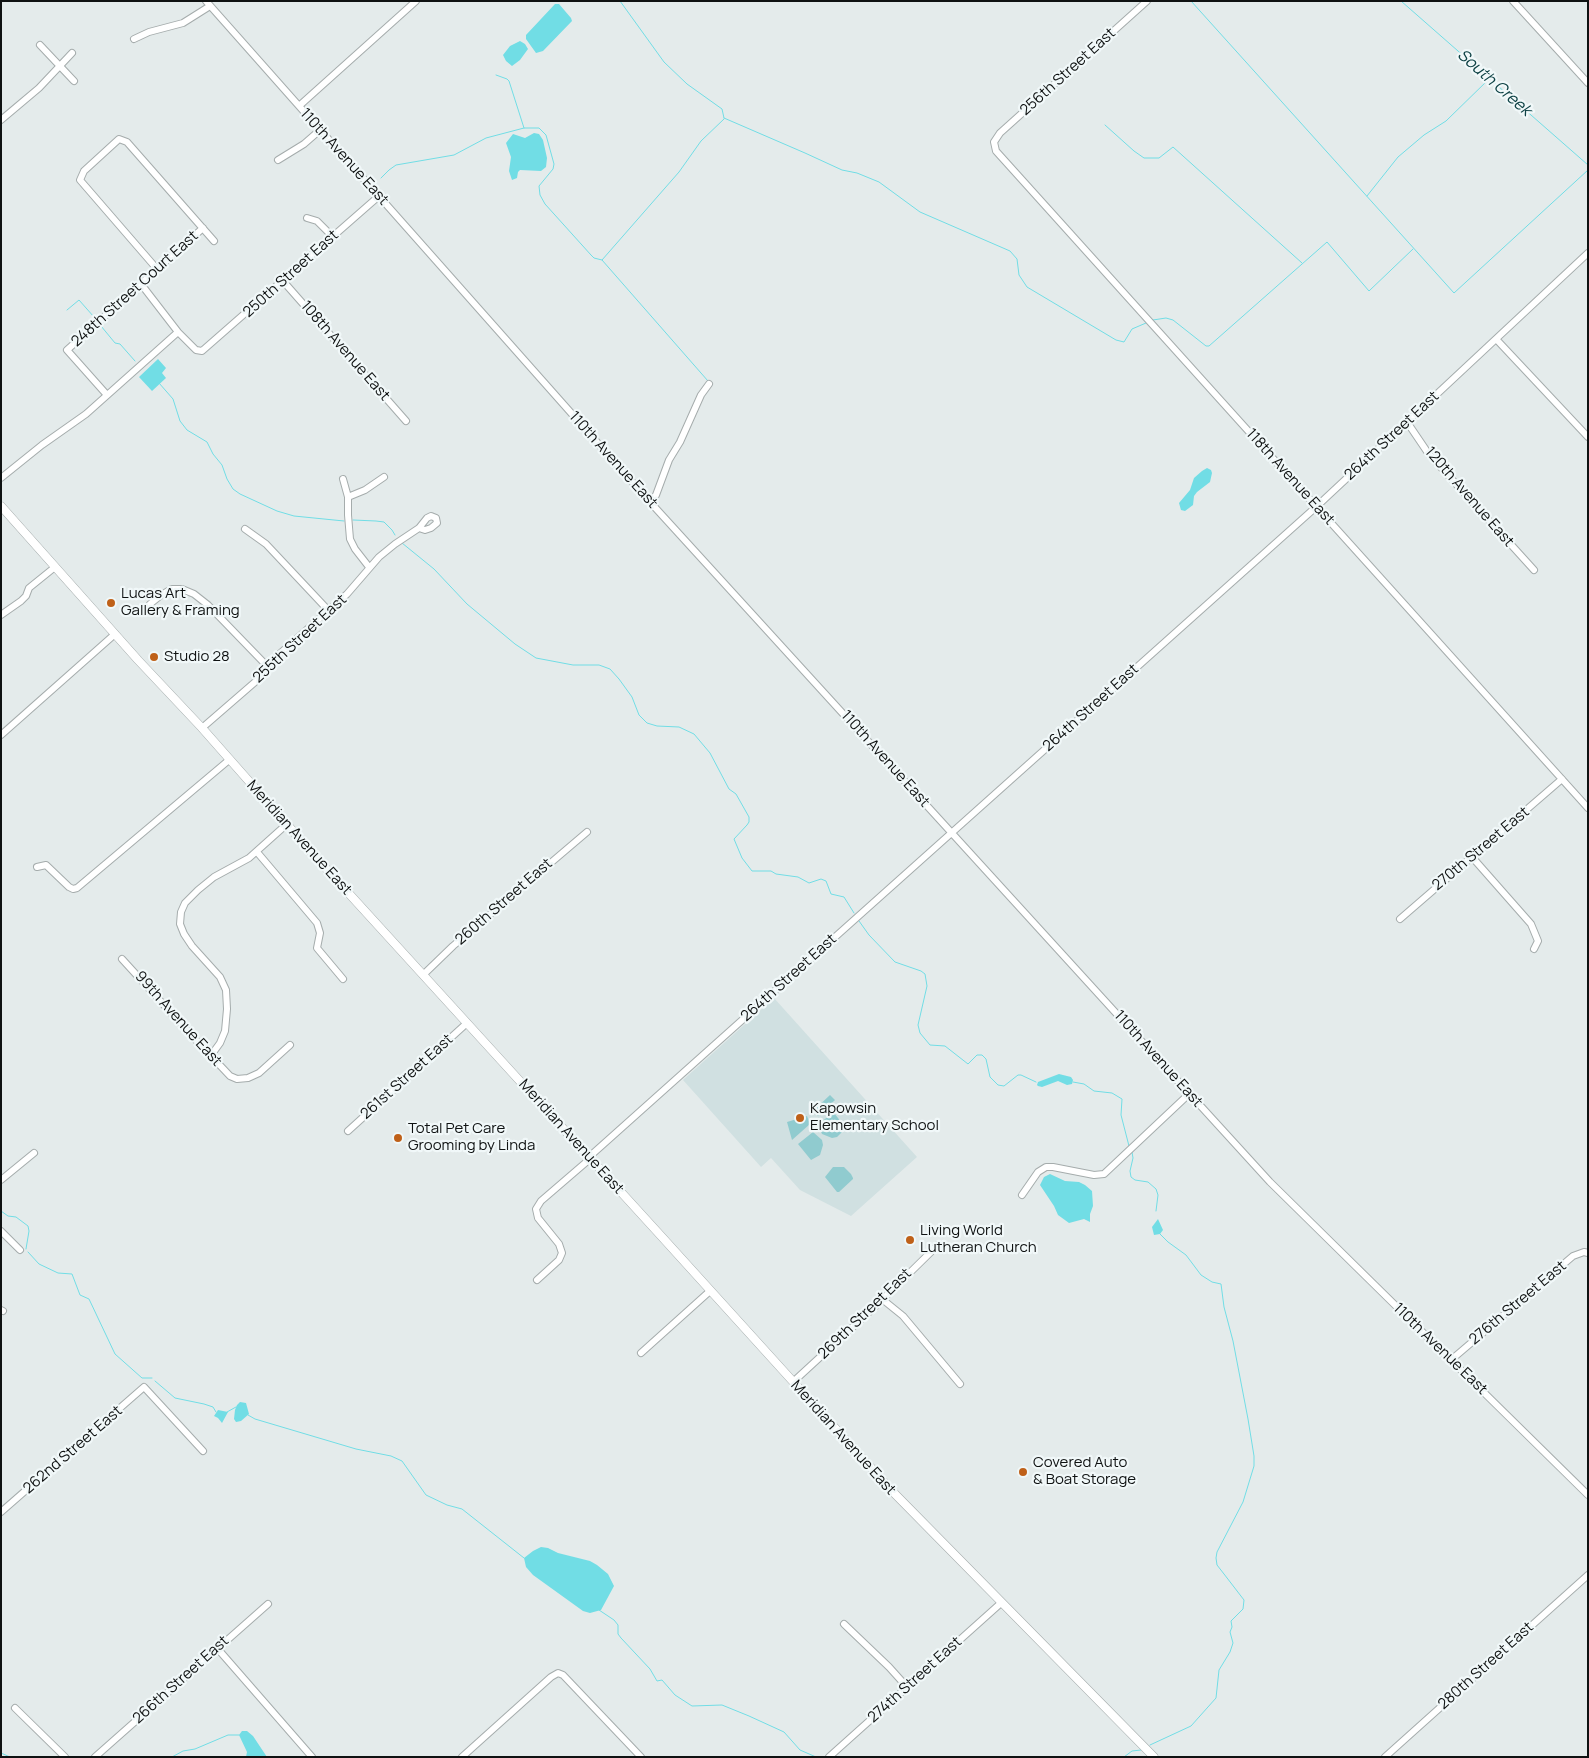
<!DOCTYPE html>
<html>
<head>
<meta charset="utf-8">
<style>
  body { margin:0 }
  #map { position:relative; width:1589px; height:1758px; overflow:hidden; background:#e4ebeb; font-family:Manrope,sans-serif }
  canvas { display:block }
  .frame { position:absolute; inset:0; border:2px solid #0f1212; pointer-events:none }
</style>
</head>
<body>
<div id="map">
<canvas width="1589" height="1758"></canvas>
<div class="frame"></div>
</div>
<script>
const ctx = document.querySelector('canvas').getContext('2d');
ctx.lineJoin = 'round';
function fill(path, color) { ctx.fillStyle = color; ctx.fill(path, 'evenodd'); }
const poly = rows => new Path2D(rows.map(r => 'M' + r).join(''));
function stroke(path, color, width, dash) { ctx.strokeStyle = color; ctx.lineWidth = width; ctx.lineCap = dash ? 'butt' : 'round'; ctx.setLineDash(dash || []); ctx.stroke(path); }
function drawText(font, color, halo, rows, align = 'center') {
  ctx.font = font + ' Manrope,sans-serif'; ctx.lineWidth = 4.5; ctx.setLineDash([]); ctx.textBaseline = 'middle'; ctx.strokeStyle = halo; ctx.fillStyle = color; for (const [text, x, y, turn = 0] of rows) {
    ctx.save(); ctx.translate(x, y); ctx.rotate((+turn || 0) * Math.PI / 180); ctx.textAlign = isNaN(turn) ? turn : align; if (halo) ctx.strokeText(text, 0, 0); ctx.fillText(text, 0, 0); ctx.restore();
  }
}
const built = poly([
  [774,998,917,1157,851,1216,800,1190,771,1158,761,1167,683,1080]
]);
const green = poly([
  [830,1095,835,1100,818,1116,813,1111],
  [832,1113,834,1113,846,1128,837,1137,832,1138,822,1134,818,1125],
  [807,1116,810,1124,792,1140,787,1122],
  [813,1132,822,1140,823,1145,820,1155,811,1160,798,1144],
  [833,1167,844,1167,851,1174,853,1178,853,1179,839,1192,837,1192,825,1177]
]);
const water = poly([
  [555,4,559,4,571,18,572,21,543,51,536,53,526,39,526,35],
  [520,41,525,44,528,49,520,60,512,66,506,61,503,55,510,46],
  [534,133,539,134,543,140,547,158,546,167,541,171,520,170,518,172,517,178,512,180,509,171,511,157,506,143,513,134,525,138],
  [158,359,166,368,162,373,166,378,152,391,139,377],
  [1207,468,1211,470,1212,473,1210,482,1197,492,1194,496,1193,505,1185,511,1181,510,1179,503,1190,490,1194,478,1202,471],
  [1059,1074,1071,1077,1073,1080,1072,1084,1067,1085,1058,1081,1042,1087,1038,1086,1037,1085,1038,1082],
  [1050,1174,1065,1181,1079,1182,1085,1185,1092,1191,1093,1206,1090,1214,1090,1222,1084,1219,1069,1223,1058,1215,1054,1206,1040,1185,1044,1177],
  [1158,1219,1163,1230,1160,1234,1154,1235,1152,1227],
  [240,1402,246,1403,249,1414,241,1421,236,1422,234,1419,235,1410,237,1405],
  [218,1410,228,1412,222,1423,218,1418,214,1416],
  [541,1547,548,1548,558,1553,590,1561,597,1565,608,1574,614,1586,601,1610,590,1613,583,1611,533,1575,526,1567,524,1558,533,1551],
  [242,1731,247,1731,253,1736,267,1757,246,1757,247,1752,239,1735]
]);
const stream = poly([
  [620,1,664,62,687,84,722,109,724,118],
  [1191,1,1454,293,1588,170],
  [1401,1,1588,165],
  [496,75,507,79,509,81,524,128],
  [724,118,805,153,842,170,857,173,879,182,920,212,1010,251,1017,259,1019,275,1027,287,1116,340,1124,342,1132,329,1146,323],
  [1105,125,1134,151,1144,158,1159,158,1173,147,1302,263],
  [381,178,389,170,396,165,454,155,486,138,524,128,539,128,546,135,554,164,553,169,539,186,540,195,545,204,591,255,594,258,602,260],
  [1367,196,1398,157,1424,135,1446,121,1488,80],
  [67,310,79,300,94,317],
  [1153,320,1166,318,1173,320,1206,346,1209,346,1327,242,1369,291,1413,249],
  [101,326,115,343,120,344,135,361],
  [708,381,602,260,679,172,701,141,724,119],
  [159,383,173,399,180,421,187,430,207,442,213,454,222,465,227,479,233,489,240,494,277,511,294,516,344,521],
  [353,520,376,521,384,522,392,530,395,535],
  [402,543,434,569,467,604,515,644,536,658,573,665,599,665,610,669,619,679,632,697,639,715,647,723,657,726,679,727,694,734,710,753,729,789,736,794,749,817,749,822,747,825,734,839,742,858,752,871,771,871,776,874,798,877,809,883,821,879,826,881,831,894,844,897,854,913],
  [859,921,869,935,895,962,921,971,925,974,927,986,918,1025,920,1033,930,1045,945,1046,968,1064,977,1055,982,1055,986,1059,990,1077,998,1085,1004,1086,1018,1075,1021,1075,1036,1082],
  [1073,1082,1084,1084,1094,1091,1112,1093,1122,1099,1121,1115,1129,1146],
  [1132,1152,1133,1158,1130,1171,1131,1177,1135,1180,1148,1182,1156,1189,1158,1195,1156,1211],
  [1,1211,8,1216,16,1217,28,1226,29,1231,26,1249],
  [28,1252,39,1264,58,1273,72,1274,80,1295,89,1299,115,1354,142,1378,152,1378],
  [155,1381,175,1398,204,1404,213,1407,216,1412],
  [227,1412,236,1407],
  [248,1415,255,1419,356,1449,391,1456,402,1461,426,1495,447,1505,462,1509,524,1558],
  [599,1610,614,1620,618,1625,618,1634,621,1638,650,1669,657,1681,662,1680,675,1695,692,1706,722,1705,749,1716,784,1732,800,1750,816,1757],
  [1150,1745,1191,1726,1216,1698,1219,1670,1230,1652,1233,1643,1230,1632,1232,1627,1231,1621,1243,1609,1244,1600,1224,1574,1217,1565,1216,1558,1217,1552,1243,1502,1254,1466,1254,1456,1248,1419,1233,1341,1224,1307,1221,1284,1212,1282,1201,1275,1186,1255,1168,1242,1160,1234],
  [1,1753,10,1757],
  [172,1757,183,1751,195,1749,228,1735,239,1735],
  [1124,1757,1132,1751,1141,1750]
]);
const minor = poly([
  [206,1,650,502,1270,1182,1588,1495],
  [1147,1,1000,133,994,142,996,151,1588,808],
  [1513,1,1588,83],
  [134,39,149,32,183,23,210,6],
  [40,45,74,81],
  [299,106,416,1],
  [1,120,39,88,72,53],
  [278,160,304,144,320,130],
  [307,218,317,221,333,237],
  [157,269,80,180,84,171,119,139,127,142,214,241],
  [283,281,406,421],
  [141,284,178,332,196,350,202,351,379,196],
  [1496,339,1588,437],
  [107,395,67,350,203,228],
  [1407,422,1428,453,1534,570],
  [1,478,42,445,86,414,178,332],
  [343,479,348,497,348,515,350,539,355,549,369,567],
  [348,497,365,490,384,477],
  [650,502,656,495,669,460,680,442,701,395,709,384],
  [245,529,266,544,328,610],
  [150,604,160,596,171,589,182,589,194,594,208,605,268,667],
  [1,615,21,601,26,596,29,588,55,567],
  [202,728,262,676,275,658,347,594,379,557,395,544,419,528,427,518,431,516,436,518,437,523,431,528,425,530,419,528],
  [1,735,115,634],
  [257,852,317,923,320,933,317,948,343,979],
  [1472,857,1531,924,1538,941,1534,949],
  [37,867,46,865,69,887,73,889,77,888,229,760],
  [1400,919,1562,779],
  [122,959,205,1050,212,1054,214,1059,230,1076,237,1079,248,1078,259,1073,290,1045],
  [423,975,453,946,587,832],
  [212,1054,220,1043,225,1031,227,1009,226,990,220,977,192,946,184,934,180,924,181,912,185,903,198,890,214,877,249,858,287,824],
  [348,1131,467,1023],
  [589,1157,1316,507,1588,253],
  [1,1180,34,1153],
  [1022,1195,1038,1172,1046,1167,1053,1167,1094,1175,1104,1174,1189,1094],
  [1,1231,20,1250],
  [537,1280,559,1260,562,1253,559,1244,538,1218,536,1209,541,1201,591,1158],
  [882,1299,903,1316,960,1384],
  [1,1310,3,1311],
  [641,1353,710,1291],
  [1451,1360,1573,1256,1584,1252,1588,1253],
  [793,1382,880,1302,938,1245],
  [1,1512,144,1387,203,1451],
  [844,1624,889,1667,907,1687],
  [217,1648,312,1757],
  [15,1708,65,1757],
  [95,1757,268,1604],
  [462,1757,551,1677,558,1673,563,1675,641,1757],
  [829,1757,1001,1603],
  [1385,1757,1588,1575]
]);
const major = poly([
  [1,506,138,660,202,728,322,864,662,1237,894,1493,1154,1757]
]);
const markers = [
  [111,603,5,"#bf6018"],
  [154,657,5,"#bf6018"],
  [800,1118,5,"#bf6018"],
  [398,1138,5,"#bf6018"],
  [910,1240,5,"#bf6018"],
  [1023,1472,5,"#bf6018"]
];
const streetNames = [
  ["256th Street East",1068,72,-42],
  ["110th Avenue East",344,157,48],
  ["250th Street East",291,274,-42],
  ["248th Street Court East",135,289,-42],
  ["108th Avenue East",345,351,49],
  ["264th Street East",1392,436,-43],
  ["110th Avenue East",613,460,48],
  ["118th Avenue East",1290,477,48],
  ["120th Avenue East",1469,497,49],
  ["255th Street East",300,639,-43],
  ["264th Street East",1091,708,-42],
  ["110th Avenue East",885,759,48],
  ["Meridian Avenue East",299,838,48],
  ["270th Street East",1481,849,-40],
  ["260th Street East",504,902,-41],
  ["264th Street East",789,978,-42],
  ["99th Avenue East",178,1019,48],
  ["110th Avenue East",1158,1059,48],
  ["261st Street East",407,1077,-42],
  ["Meridian Avenue East",571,1137,48],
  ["276th Street East",1518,1303,-40],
  ["269th Street East",865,1314,-44],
  ["110th Avenue East",1440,1349,44],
  ["Meridian Avenue East",843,1438,48],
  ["262nd Street East",73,1450,-41],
  ["280th Street East",1486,1666,-42],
  ["266th Street East",181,1680,-42],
  ["274th Street East",915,1680,-42]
];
const poiNames = [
  ["Lucas Art",121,594],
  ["Gallery & Framing",121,611],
  ["Studio 28",164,657],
  ["Kapowsin",810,1109],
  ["Elementary School",810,1126],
  ["Total Pet Care",408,1129],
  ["Grooming by Linda",408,1146],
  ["Living World",920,1231],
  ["Lutheran Church",920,1248],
  ["Covered Auto",1033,1463],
  ["& Boat Storage",1033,1480]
];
const waterNames = [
  ["South Creek",1494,83,41]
];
fill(built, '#d0e0e1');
fill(green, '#90cbcf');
fill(water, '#71dde5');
stroke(stream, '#71dde5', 1);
stroke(minor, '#a5acac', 8);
stroke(major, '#a5acac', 9);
stroke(minor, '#fff', 6);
stroke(major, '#fff', 8);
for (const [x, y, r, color] of markers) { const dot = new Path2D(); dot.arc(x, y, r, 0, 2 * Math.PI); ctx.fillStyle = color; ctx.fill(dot); stroke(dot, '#f1f8f9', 2); }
drawText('15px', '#0f1212', '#f1f8f9', streetNames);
drawText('15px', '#0f1212', '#f1f8f9', poiNames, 'left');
drawText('italic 16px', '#0f4245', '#f1f8f9', waterNames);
</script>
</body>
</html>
